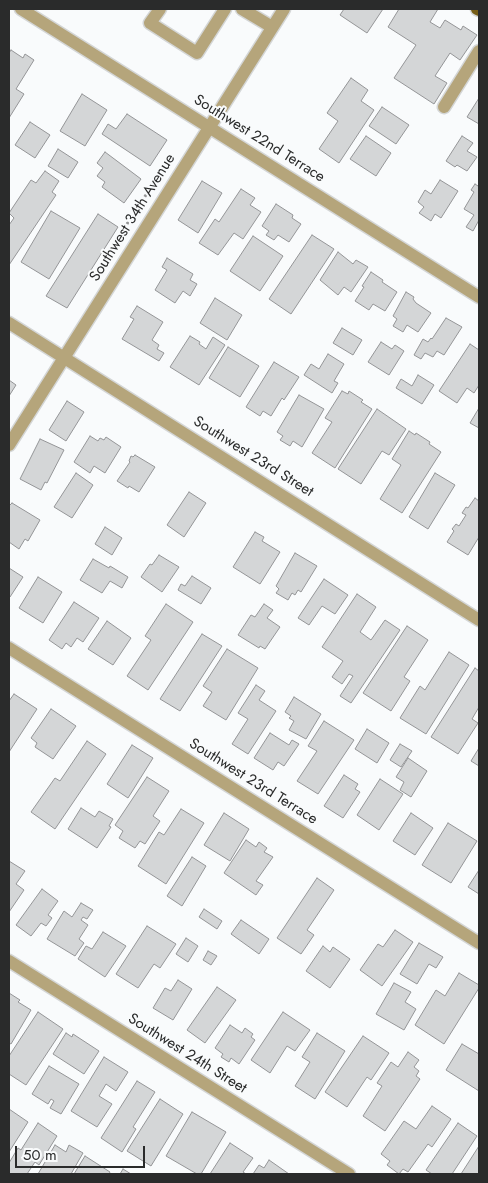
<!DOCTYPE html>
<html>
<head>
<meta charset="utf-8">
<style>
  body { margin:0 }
  #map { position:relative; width:488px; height:1183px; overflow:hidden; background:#f9fbfc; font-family:Jost,sans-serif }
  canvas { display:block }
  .frame { position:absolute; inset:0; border:10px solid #2a2b2b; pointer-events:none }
  .scale { position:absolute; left:15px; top:1146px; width:130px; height:22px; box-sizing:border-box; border:2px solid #2a2b2b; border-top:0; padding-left:6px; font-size:15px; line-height:18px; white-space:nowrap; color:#2a2b2b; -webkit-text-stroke:4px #f9fbfc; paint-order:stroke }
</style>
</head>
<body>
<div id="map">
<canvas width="488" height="1183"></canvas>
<div class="frame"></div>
<div class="scale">50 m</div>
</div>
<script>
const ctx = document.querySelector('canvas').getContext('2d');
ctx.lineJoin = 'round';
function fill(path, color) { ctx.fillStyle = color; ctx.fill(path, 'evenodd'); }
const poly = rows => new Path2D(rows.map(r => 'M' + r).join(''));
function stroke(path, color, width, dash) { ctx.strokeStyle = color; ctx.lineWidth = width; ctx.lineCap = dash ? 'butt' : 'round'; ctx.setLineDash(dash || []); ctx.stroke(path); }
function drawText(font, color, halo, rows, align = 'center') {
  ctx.font = font + ' Jost,sans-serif'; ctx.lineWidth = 4; ctx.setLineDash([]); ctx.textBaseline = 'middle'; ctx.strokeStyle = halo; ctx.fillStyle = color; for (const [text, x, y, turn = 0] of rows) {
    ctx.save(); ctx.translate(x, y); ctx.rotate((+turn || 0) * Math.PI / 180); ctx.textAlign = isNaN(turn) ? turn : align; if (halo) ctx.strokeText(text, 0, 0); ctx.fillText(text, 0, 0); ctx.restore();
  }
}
const building = poly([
  [344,9,383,9,367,33,340,15,344,9],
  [399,9,438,9,430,22,440,28,445,20,461,30,463,26,477,35,460,60,450,53,435,76,447,83,434,104,394,78,416,45,388,27,399,9],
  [11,50,23,58,25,54,34,60,16,89,24,94,9,118,9,53,11,50],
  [351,78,368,90,361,101,374,110,339,163,319,149,338,121,327,113,351,78],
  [82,94,107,110,85,146,60,131,82,94],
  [479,98,479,124,467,117,479,98],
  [382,107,409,125,396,144,369,126,382,107],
  [127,114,167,140,150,166,102,134,108,124,116,129,127,114],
  [30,122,50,135,35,158,15,145,30,122],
  [366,136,391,153,376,176,350,159,366,136],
  [462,136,473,143,467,151,477,157,467,171,457,165,455,167,446,161,462,136],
  [58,149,78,162,68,178,48,166,58,149],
  [105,152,141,179,124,203,102,187,105,182,97,176,103,168,97,163,105,152],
  [45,171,59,181,52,192,56,195,9,265,9,225,14,218,9,213,31,180,36,183,45,171],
  [440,180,458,191,441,218,435,214,431,221,419,213,424,207,418,202,425,190,431,194,440,180],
  [202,181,222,193,198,233,178,220,202,181],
  [475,184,478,186,479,184,479,220,473,231,466,227,474,215,464,209,474,192,471,190,475,184],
  [241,189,255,198,250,205,261,212,243,239,234,233,218,255,199,243,215,219,219,222,241,189],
  [276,204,293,215,292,218,301,224,289,242,278,235,274,240,266,235,269,231,262,226,276,204],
  [51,211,80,228,49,279,21,262,51,211],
  [98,214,118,227,67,308,46,296,98,214],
  [312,235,334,249,291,314,269,299,312,235],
  [253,236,283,256,260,291,230,271,253,236],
  [338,252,353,264,356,260,368,267,351,292,344,287,338,295,320,280,338,252],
  [167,258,193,274,190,280,197,284,190,296,183,291,175,303,155,290,167,270,162,267,167,258],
  [371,272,383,280,382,282,397,292,385,311,373,304,369,310,355,301,364,287,362,286,371,272],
  [406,292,414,297,413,299,416,303,431,313,418,332,407,325,403,332,393,326,397,319,393,316,406,292],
  [215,298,242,315,227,340,200,323,215,298],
  [137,306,163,322,152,340,159,345,157,349,164,353,159,361,122,339,134,319,130,317,137,306],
  [446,318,462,327,444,355,437,351,433,357,425,353,421,359,414,355,423,339,428,342,431,338,432,339,446,318],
  [342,328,362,340,353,355,333,343,342,328],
  [190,336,200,342,199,344,206,349,213,337,225,345,199,385,170,367,190,336],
  [381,342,392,349,395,345,404,351,389,375,368,362,381,342],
  [470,344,479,350,479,385,474,393,467,388,457,403,439,391,470,344],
  [228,347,259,366,240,397,209,378,228,347],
  [328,354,344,364,334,381,338,383,332,393,304,375,311,364,319,369,328,354],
  [274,362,299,377,284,400,282,398,271,416,263,411,260,416,246,407,274,362],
  [418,375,434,385,422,404,396,388,401,379,412,386,418,375],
  [9,380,16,385,9,396,9,380],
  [342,391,348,394,349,391,363,400,361,402,372,409,335,468,312,453,332,422,325,418,342,391],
  [299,395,324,409,302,447,293,441,290,446,280,440,283,436,277,432,299,395],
  [67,401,84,412,66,441,49,430,67,401],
  [479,408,479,428,470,423,479,408],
  [377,409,406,429,389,455,382,451,361,484,338,469,377,409],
  [409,431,415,435,416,433,430,442,429,444,441,452,402,513,380,499,401,465,392,459,409,431],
  [90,436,98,441,100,438,104,440,106,437,121,447,105,473,94,466,90,473,74,462,90,436],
  [40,439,64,450,47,483,45,482,41,490,20,479,40,439],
  [135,455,155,467,139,492,129,486,128,488,117,481,130,462,129,461,131,456,133,457,135,455],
  [76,473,93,485,72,518,54,507,76,473],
  [435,473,455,485,428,529,409,517,435,473],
  [189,492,206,503,184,537,167,525,189,492],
  [475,498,479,501,479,537,468,555,447,542,454,531,452,529,456,524,459,526,466,515,462,513,466,507,468,508,475,498],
  [12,503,40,520,28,541,25,539,19,549,9,542,9,506,12,503],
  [105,527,122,538,112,555,95,544,105,527],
  [255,532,264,537,262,541,280,552,260,584,233,567,255,532],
  [295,553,317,566,301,592,298,590,295,595,292,593,288,600,276,593,279,589,276,586,295,553],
  [159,555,179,567,162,592,141,577,150,564,152,565,159,555],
  [93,559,109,568,110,566,128,577,122,588,110,581,102,593,80,580,93,559],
  [9,568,23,577,10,597,9,597,9,568],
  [192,576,211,588,201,604,178,590,181,584,185,586,192,576],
  [38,577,62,592,43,623,19,608,38,577],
  [324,579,348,595,335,614,322,606,309,625,298,618,324,579],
  [357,594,376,607,360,632,371,640,385,620,400,630,351,703,340,696,353,676,349,674,342,684,332,677,343,661,322,647,357,594],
  [74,602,99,618,83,642,77,638,71,647,66,643,62,649,49,640,74,602],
  [166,604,193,622,148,690,127,676,151,640,145,636,166,604],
  [264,604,273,610,267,618,280,627,265,649,260,646,259,648,238,635,251,615,255,617,264,604],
  [107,621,131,638,113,665,88,649,107,621],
  [407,626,428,640,404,677,410,681,391,711,363,693,407,626],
  [202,634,222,646,180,711,160,699,202,634],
  [227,649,258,668,226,720,203,706,212,692,203,686,227,649],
  [449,652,469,665,426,734,400,718,420,686,425,690,449,652],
  [475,668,479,671,479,707,472,719,478,723,458,754,431,737,475,668],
  [256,685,265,691,259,700,276,711,248,754,232,744,248,719,238,713,256,685],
  [14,694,37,709,9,752,9,701,14,694],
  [294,697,321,714,306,739,289,730,294,721,289,718,291,716,285,712,294,697],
  [51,709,76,726,53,759,35,747,37,743,31,738,51,709],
  [324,721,354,740,318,794,297,781,317,751,308,746,324,721],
  [367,729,389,743,377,763,355,749,367,729],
  [270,733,289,745,292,740,299,744,284,766,278,762,273,770,254,758,270,733],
  [87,741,106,754,55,829,31,812,55,778,60,781,87,741],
  [400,744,412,751,401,767,390,760,400,744],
  [132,745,153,758,128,798,107,784,132,745],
  [479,748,479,766,471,761,479,748],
  [408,758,427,771,411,797,400,790,404,782,396,777,408,758],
  [344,775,358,784,355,789,360,792,343,818,324,806,344,775],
  [147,777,169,791,153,816,160,821,145,844,140,841,135,848,119,838,123,831,115,825,147,777],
  [380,779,403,794,379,830,357,815,380,779],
  [81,808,95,817,99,811,113,819,109,826,111,827,97,848,68,829,81,808],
  [181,809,204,823,166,884,138,866,159,832,164,835,181,809],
  [224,813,249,829,230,861,204,845,224,813],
  [411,813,433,828,415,855,393,841,411,813],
  [448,823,477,841,451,883,422,865,448,823],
  [246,840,256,847,259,842,267,848,264,852,273,857,256,881,263,885,256,895,224,873,246,840],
  [192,857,206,866,182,906,167,896,192,857],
  [9,861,25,871,16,884,24,890,9,912,9,861],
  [479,870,479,894,468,887,479,870],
  [317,878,334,890,307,930,314,935,301,954,277,938,317,878],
  [42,889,58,901,48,915,52,918,46,926,41,923,31,936,16,925,42,889],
  [81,903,93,910,87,919,83,917,81,920,88,925,79,939,84,943,75,956,47,939,64,911,72,917,81,903],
  [204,909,222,921,217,929,199,917,204,909],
  [241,920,269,939,259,954,231,934,241,920],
  [147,926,176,944,160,968,154,964,138,988,116,974,147,926],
  [395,930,413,942,382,986,360,970,378,944,383,947,395,930],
  [103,932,126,946,105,977,78,959,86,946,92,949,103,932],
  [186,938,198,946,188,962,176,954,186,938],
  [419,943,443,957,436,968,429,964,417,984,400,974,419,943],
  [323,946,330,952,333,947,350,959,330,988,306,971,323,946],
  [208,951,217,956,211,965,203,960,208,951],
  [459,973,479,985,479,988,444,1044,415,1025,436,990,445,996,459,973],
  [178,980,192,989,173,1020,153,1008,165,988,171,991,178,980],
  [394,983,411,992,405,1002,416,1009,404,1030,376,1014,394,983],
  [217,987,236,1000,205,1043,187,1030,217,987],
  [9,993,20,1000,18,1002,31,1010,11,1044,9,1043,9,993],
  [38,1012,63,1029,26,1085,9,1074,9,1056,38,1012],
  [283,1012,310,1030,295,1051,287,1046,270,1073,251,1060,283,1012],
  [230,1025,242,1033,245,1028,253,1034,251,1037,255,1040,239,1064,231,1058,229,1062,221,1057,223,1054,215,1048,230,1025],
  [66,1033,72,1037,73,1034,99,1051,84,1074,53,1054,66,1033],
  [317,1033,345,1051,315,1099,295,1086,310,1062,302,1057,317,1033],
  [363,1036,389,1053,371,1080,367,1077,347,1107,325,1092,363,1036],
  [462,1044,479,1054,479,1091,446,1070,462,1044],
  [408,1052,419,1060,414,1067,419,1071,416,1076,420,1079,385,1131,363,1116,382,1086,377,1083,391,1062,398,1067,408,1052],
  [104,1057,128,1072,116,1091,106,1084,99,1096,112,1104,97,1127,71,1111,104,1057],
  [49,1066,79,1084,61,1114,50,1108,54,1101,51,1099,48,1104,32,1094,49,1066],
  [137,1081,155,1092,133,1127,136,1129,122,1152,101,1138,137,1081],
  [160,1099,183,1114,151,1166,127,1151,160,1099],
  [432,1106,451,1119,432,1147,428,1144,408,1172,403,1169,399,1174,387,1165,390,1161,381,1154,404,1121,416,1129,432,1106],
  [9,1109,28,1122,9,1152,9,1109],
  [192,1112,226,1132,201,1174,197,1174,166,1156,192,1112],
  [38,1123,57,1136,39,1165,35,1162,27,1174,9,1174,9,1163,18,1148,21,1150,38,1123],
  [458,1123,477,1136,452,1174,432,1174,426,1170,458,1123],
  [230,1143,253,1158,243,1172,246,1174,210,1174,230,1143],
  [55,1145,66,1152,69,1145,83,1153,71,1174,38,1174,55,1145],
  [479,1146,479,1174,461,1174,479,1146],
  [85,1156,110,1172,109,1174,74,1174,85,1156],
  [269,1160,289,1174,253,1174,259,1165,264,1168,269,1160],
  [123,1169,131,1174,120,1174,123,1169]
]);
const path = poly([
  [127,224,159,175]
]);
const minor = poly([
  [21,9,479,297],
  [160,9,150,23,197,53,225,9],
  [242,9,272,27],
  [444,107,479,51],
  [9,323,479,620],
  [9,445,284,9],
  [9,648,479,943],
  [9,961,349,1174]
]);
const major = poly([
  [477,9,479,10]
]);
const streetNames = [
  ["Southwest 22nd Terrace",259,139,32],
  ["Southwest 34th Avenue",133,218,-58],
  ["Southwest 23rd Street",253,457,32],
  ["Southwest 23rd Terrace",253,782,32],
  ["Southwest 24th Street",187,1054,32]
];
fill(building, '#d4d6d7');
stroke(building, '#949597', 1);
stroke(minor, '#d4d6d6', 15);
stroke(major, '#d4d6d6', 15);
stroke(path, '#939495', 3, [2.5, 4]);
stroke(minor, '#b5a57b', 12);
stroke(major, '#765d16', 12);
drawText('15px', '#2a2b2b', '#f9fbfc', streetNames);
</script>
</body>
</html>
